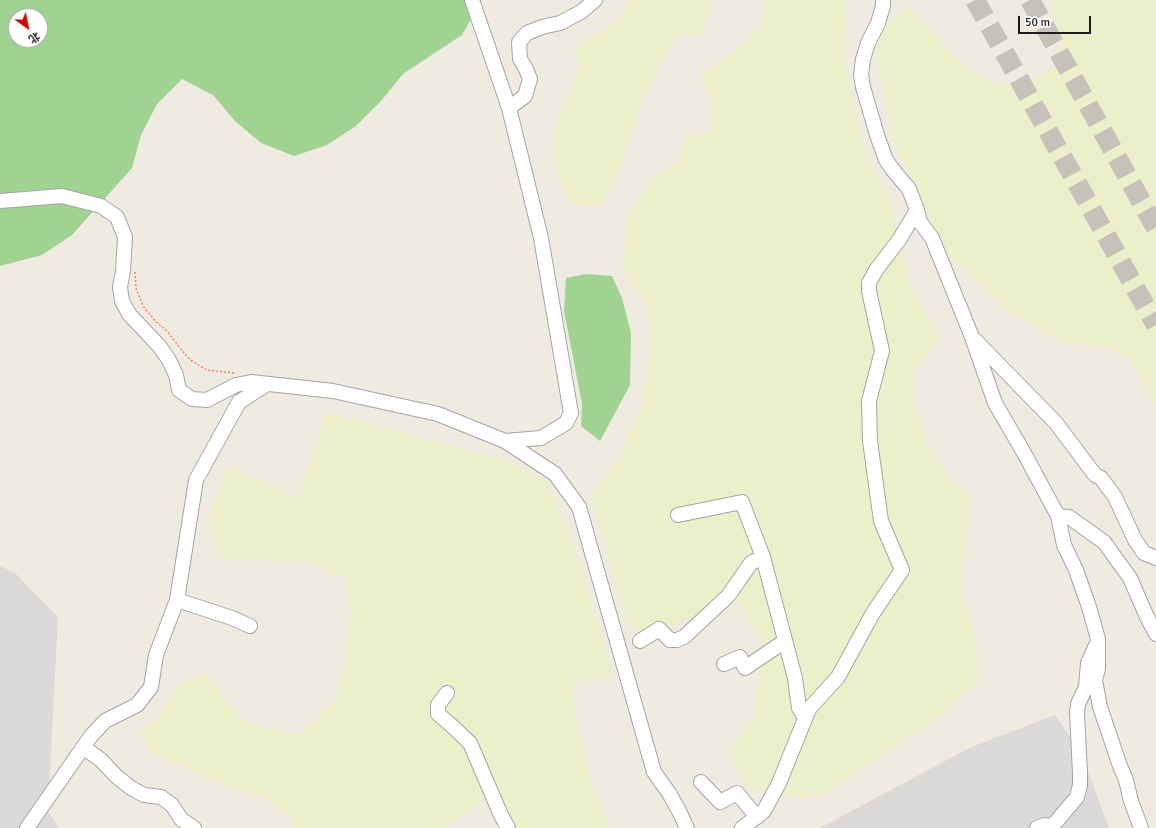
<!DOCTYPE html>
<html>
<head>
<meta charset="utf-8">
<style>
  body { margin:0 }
  #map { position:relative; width:1156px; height:828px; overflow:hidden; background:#efebe1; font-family:Signika,"Noto Sans SC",sans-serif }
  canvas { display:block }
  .north { position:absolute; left:8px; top:8px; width:40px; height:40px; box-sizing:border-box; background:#fff; border:1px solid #a5a5a5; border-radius:50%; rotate:147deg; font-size:11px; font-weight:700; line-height:16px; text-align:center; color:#1d1d1d }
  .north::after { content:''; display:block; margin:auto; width:14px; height:18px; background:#c90d00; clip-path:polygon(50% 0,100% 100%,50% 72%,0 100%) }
  .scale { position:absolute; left:1018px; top:16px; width:73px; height:18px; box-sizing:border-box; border:2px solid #1d1d1d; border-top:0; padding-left:5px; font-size:12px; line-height:14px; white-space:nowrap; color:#1d1d1d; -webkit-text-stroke:3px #fff; paint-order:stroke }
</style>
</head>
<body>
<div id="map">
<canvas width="1156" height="828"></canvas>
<div class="north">北</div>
<div class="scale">50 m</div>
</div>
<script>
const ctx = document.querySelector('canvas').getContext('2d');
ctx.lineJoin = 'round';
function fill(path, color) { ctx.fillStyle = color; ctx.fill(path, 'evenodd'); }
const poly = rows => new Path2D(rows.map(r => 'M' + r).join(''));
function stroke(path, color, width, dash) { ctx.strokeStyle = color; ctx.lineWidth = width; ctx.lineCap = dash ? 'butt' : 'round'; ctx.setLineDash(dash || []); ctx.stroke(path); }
const residential = poly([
  [0,566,15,573,58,617,48,811,59,828,0,828],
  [1055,715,1081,752,1109,828,820,828,969,748]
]);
const farmland = poly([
  [629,0,711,0,703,34,675,35,645,94,620,168,600,207,572,205,557,175,553,135,579,65,574,48,618,20],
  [766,0,848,0,846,10,843,56,859,129,869,164,889,195,910,285,940,339,913,371,913,400,930,450,953,483,971,497,963,557,962,595,976,637,977,682,933,722,855,773,830,791,805,799,750,789,727,754,755,717,761,640,734,595,663,631,631,632,590,497,620,457,643,402,652,337,646,306,624,273,626,220,648,186,678,160,685,136,712,133,712,105,699,76,750,39,763,19],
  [1048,0,1156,0,1156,406,1128,357,1101,347,1060,342,999,305,947,253,895,144,875,51,876,37,908,5,956,59,992,84,1019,84,1049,72,1058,63,1061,46,1050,3],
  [326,413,498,458,546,479,579,561,613,676,573,683,577,727,592,784,609,828,512,828,493,795,443,828,293,828,294,819,266,800,212,780,150,752,140,731,154,721,182,682,206,674,242,721,299,735,334,702,345,663,351,611,345,578,305,561,221,560,208,521,229,466,298,499]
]);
const forest = poly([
  [0,0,482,0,462,35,403,74,381,101,356,126,327,145,294,156,261,143,235,121,213,95,182,79,157,104,141,135,132,168,72,235,42,255,0,266],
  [16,16,40,16,40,40,16,40],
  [586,274,612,276,622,298,631,333,630,385,600,441,581,426,582,404,564,311,566,278]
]);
const highwayTunnel = poly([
  [975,0,1156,325],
  [1030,0,1156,228]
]);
const path = poly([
  [135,272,136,288,143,306,156,322,166,330,185,354,193,362,207,370,234,373]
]);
const minor = poly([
  [883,0,883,6,878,23,868,43,863,59,861,75,863,87,877,135,886,160,893,170,909,189,917,210,920,222,932,238,972,337,995,403,1024,453,1058,516,1064,545,1076,570,1089,607,1098,639,1098,669,1095,680,1100,707,1120,766,1126,780,1131,801,1141,828],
  [509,108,525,96,530,79,526,69,520,59,519,42,527,33,542,27,560,23,581,12,595,0],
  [0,201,62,196,101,206,117,217,125,237,123,271,120,287,122,301,129,314,160,347,169,360,176,375,179,390,192,399,207,400,236,385,251,382,333,391,438,414,505,441,541,438,566,423,571,413,541,238,509,108,472,0],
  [975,340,1056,423,1095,475,1101,478,1115,497,1135,540,1144,553,1156,558],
  [505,441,555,474,579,507,654,772,669,793,679,811,687,828],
  [678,515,742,502,763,557,795,678,799,708,805,718],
  [1058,516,1069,517,1104,542,1130,578,1147,617,1156,634],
  [177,600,232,618,250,626],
  [640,641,659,629,670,640,677,640,684,637,728,596,751,563,763,557],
  [724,664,740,657,745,668,785,641],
  [447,693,438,705,438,714,451,725,470,743,500,813,508,828],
  [83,747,101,760,116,776,131,788,144,795,161,797,172,805,181,819,194,828],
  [701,782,720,802,737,793,757,817],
  [27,828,91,736,105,721,137,705,151,687,156,655,177,600,196,480,239,402,267,384],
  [742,828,764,811,779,783,809,709,838,677,873,613,902,570,881,521,870,441,869,401,882,351,869,291,869,283,876,270,899,240,917,210],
  [1037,828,1044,825,1051,826,1056,822,1077,797,1080,785,1080,773,1077,713,1078,704,1086,687,1088,663,1096,645]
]);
fill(residential, '#dbdad9');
fill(farmland, '#ebf0ca');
fill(forest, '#a0d392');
stroke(highwayTunnel, '#c5c2ba', 20, [20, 10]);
stroke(minor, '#a4a4a4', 16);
stroke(path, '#ff7d62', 1.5, [2, 2]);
stroke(minor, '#fff', 14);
</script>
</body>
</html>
